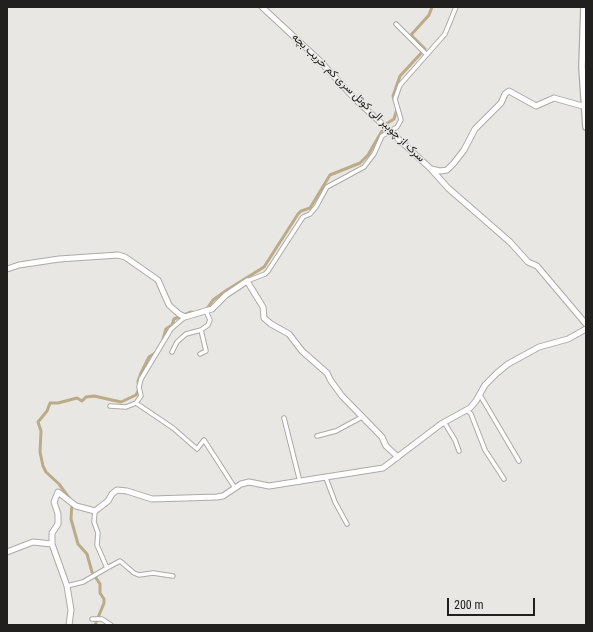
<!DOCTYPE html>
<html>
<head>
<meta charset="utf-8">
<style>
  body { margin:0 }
  #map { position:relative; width:593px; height:632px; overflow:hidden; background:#e9e7e4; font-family:"Roboto Condensed",sans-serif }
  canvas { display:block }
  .frame { position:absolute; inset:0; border:8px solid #21201f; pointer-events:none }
  .scale { position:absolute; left:447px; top:598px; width:88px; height:18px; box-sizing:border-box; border:2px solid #21201f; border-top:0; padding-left:5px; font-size:12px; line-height:14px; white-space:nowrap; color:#21201f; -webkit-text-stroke:3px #e9e7e4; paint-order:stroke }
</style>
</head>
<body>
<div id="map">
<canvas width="593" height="632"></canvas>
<div class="frame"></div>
<div class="scale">200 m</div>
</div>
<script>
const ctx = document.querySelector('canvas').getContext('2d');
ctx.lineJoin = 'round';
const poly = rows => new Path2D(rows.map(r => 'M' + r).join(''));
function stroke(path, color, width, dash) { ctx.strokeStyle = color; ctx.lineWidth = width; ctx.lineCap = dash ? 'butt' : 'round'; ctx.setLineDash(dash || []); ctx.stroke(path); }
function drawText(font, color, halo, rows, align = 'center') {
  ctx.font = font + ' "Roboto Condensed",Vazirmatn,sans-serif'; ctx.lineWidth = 3; ctx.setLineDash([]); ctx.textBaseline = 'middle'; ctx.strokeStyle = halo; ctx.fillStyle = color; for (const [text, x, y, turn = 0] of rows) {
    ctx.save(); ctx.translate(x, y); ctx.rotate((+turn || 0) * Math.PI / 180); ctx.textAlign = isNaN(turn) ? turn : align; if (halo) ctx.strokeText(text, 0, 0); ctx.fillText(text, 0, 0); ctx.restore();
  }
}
const canal = poly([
  [394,100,393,96,400,76,425,49,411,35,429,15,432,7],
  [206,310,213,300,227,290,264,267,298,214,301,211,310,208,330,175,360,163,368,155,386,124,394,119,397,109],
  [162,343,166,329,172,325,174,319,191,312,196,313],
  [95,625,104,603,104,599,100,593,100,584,92,572,87,554,78,544,71,519,72,502,59,484,46,472,43,466,40,452,41,431,38,422,47,411,50,403,58,403,77,398,82,401,86,397,94,396,121,402,136,395,139,389,138,381,141,373,149,357,158,351]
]);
const street = poly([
  [396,24,426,54],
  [247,281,265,274,268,271,303,217,310,214,316,207,327,187,364,167,374,154,382,136,397,127,401,120,395,99,400,85,445,34,456,7],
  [172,352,177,342,186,334,201,330,208,325,210,320,206,311],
  [200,354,206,351,201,330],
  [480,395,519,461],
  [136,403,173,428,197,449,204,440,235,488],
  [110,406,126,407,136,403,141,396,139,387,141,379,171,329,185,317],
  [467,410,471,414,485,450,504,479],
  [284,418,300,482],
  [444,422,455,440,459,451],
  [317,436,336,431,362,417],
  [326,478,335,502,347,524],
  [107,568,120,561,134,573,139,575,153,573,173,576],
  [67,586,83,582,107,568,97,545,98,533,94,522,95,511],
  [92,619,102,619,111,625]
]);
const secondary = poly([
  [262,7,319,60,355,99,431,169,440,171,447,170,454,163,464,150,475,129,501,103,505,94,509,91,536,106,554,98,586,107],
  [431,169,448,188,510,242,528,262,537,266,586,324],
  [7,269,19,265,59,259,118,255,125,257,158,280,169,305,179,314,185,317,212,309,226,295,247,281,263,307,264,318,271,324,289,334,302,351,327,373,331,381,342,396,382,437,386,446,398,457],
  [52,544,67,586,71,610,69,625],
  [7,552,33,542,52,544,52,533,58,524,58,514,54,502,58,492,76,506,95,511,108,501,112,494,117,490,127,491,152,499,217,497,223,496,241,484,249,482,269,486,383,468,441,424,470,408,476,401,485,385,497,373,508,364,539,347,568,339,586,329]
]);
const primary = poly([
  [584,7,582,67,586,127]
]);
const streetNames = [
  ["سرک از چوببر الی کوتل سری کم خریب بچه",358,98,44]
];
stroke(canal, '#bcab88', 3);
stroke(street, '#abaaa7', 5.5);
stroke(secondary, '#abaaa7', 7);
stroke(primary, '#abaaa7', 8);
stroke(street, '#fff', 3.5);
stroke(secondary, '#fff', 5);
stroke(primary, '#fff', 5.5);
drawText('11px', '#21201f', '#e9e7e4', streetNames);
</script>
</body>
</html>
